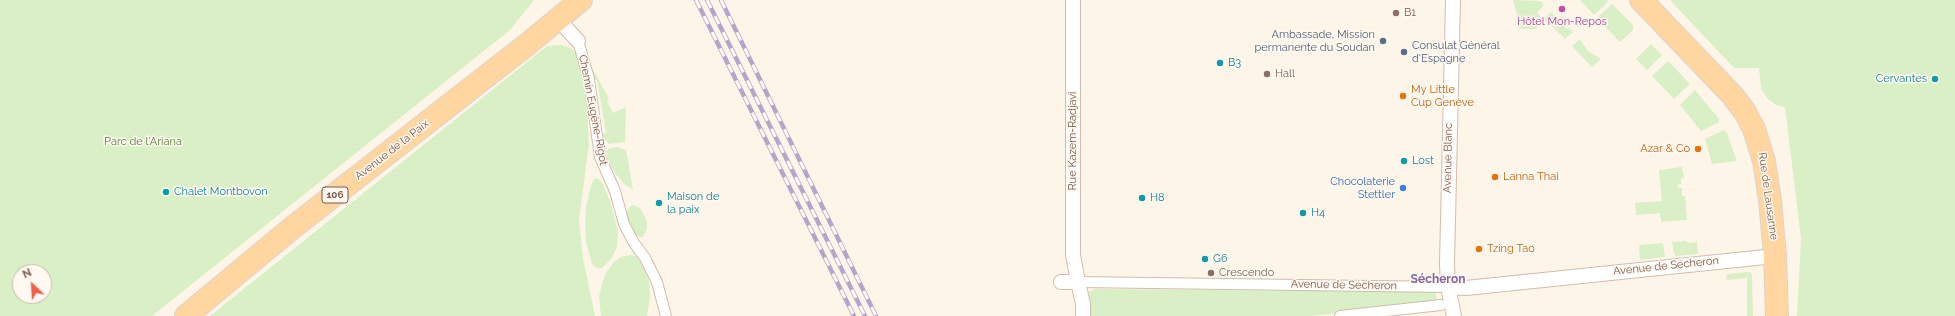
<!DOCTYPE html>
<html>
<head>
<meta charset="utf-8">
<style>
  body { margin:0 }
  #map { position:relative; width:1955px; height:316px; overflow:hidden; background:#fef5e9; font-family:Raleway,sans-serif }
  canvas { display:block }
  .north { position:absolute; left:12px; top:264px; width:40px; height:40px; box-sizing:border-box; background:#fff9f2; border:1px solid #cbb9ae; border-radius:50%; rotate:335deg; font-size:11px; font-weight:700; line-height:16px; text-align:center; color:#7d5849 }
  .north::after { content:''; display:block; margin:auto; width:14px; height:18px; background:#f45e43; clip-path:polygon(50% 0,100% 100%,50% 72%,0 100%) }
</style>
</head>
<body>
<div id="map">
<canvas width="1955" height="316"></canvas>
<div class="north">N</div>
</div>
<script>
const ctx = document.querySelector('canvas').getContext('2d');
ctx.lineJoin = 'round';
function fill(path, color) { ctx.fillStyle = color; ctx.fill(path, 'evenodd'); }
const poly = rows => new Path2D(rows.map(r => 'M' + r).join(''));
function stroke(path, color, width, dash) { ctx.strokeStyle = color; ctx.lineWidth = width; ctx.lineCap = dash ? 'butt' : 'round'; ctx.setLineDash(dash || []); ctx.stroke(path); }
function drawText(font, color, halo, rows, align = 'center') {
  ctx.font = font + ' Raleway,sans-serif'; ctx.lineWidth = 3; ctx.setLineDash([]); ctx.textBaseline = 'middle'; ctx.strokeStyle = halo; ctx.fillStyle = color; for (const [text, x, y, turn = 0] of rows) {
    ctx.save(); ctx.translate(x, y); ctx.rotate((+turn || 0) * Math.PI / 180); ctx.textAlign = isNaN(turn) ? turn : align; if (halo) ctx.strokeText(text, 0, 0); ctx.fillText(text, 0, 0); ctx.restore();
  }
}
const green = poly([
  [0,0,534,0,510,30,152,316,0,316],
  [20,272,44,272,44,296,20,296],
  [1513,0,1540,1,1544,5,1537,13,1543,19,1551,12,1567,29,1569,28,1573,32,1565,39,1546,20,1536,29,1521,29],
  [1580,0,1607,0,1608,2,1594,15],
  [1670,0,1955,0,1955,316,1797,316,1801,238,1785,107,1776,105,1768,99,1761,89,1759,68,1734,68],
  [1612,4,1633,25,1633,30,1620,42,1597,18],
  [1580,39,1588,51,1601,59,1592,67,1572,46],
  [1651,44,1662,55,1647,70,1636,59],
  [562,45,572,49,577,54,581,63,587,107,589,144,579,220,583,258,595,316,210,316,547,46],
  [1668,61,1690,84,1674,99,1652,76],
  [589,62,609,99,607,101,613,113,626,107,625,142,609,144,603,138,601,134,606,133,597,80,592,80],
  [1695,90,1719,119,1719,122,1701,131,1680,105],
  [1724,130,1727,133,1737,161,1712,164,1705,139],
  [617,147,626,150,633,189,625,185,614,172,607,158,606,151,610,148],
  [1682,167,1684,178,1681,179,1681,184,1677,185,1678,188,1682,188,1682,196,1685,196,1687,220,1661,222,1660,213,1636,215,1635,203,1662,201,1659,170],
  [597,178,602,182,610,201,618,231,617,247,611,259,602,268,597,268,592,264,586,242,585,223,586,206,591,186,594,179],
  [633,205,640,208,647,221,647,229,643,237,639,237,634,232,628,222,627,212,629,207],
  [1687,241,1687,243,1697,242,1698,254,1676,256,1674,253,1672,242],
  [1663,243,1665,257,1640,260,1639,245],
  [630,255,636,256,641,263,649,281,650,297,647,316,601,316,599,296,605,274,614,262,621,257],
  [1750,272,1752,274,1753,316,1747,316,1747,278,1727,280,1726,274],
  [1094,289,1435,292,1438,303,1312,316,1089,316,1087,293]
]);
const pedestrian = poly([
  [578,41,589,79,600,157,615,191,624,224,634,243,645,258,657,282,666,316],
  [1078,282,1448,287],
  [1340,316,1441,305]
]);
const minor = poly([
  [1453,0,1447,264,1448,287,1454,316],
  [558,19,578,41],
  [1061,282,1078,282,1073,255,1073,0],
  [1078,282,1083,304,1083,316],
  [1448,287,1466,288,1775,256]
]);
const primary = poly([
  [1641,0,1733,96,1745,112,1754,129,1764,161,1770,200,1775,256,1777,316],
  [186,316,292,228,529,43,581,0]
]);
const rail = poly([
  [696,0,854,316],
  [707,0,865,316],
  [721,0,876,316]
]);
const markers = [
  [1562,9,4,"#d1479c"],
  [1396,13,4,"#8d6e63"],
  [1383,41,4,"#5c6f8a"],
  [1404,52,4,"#5c6f8a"],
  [1220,63,4,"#0f9aa8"],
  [1267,74,4,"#8d6e63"],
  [1935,79,4,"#0f9aa8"],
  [1403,96,4,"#e8710a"],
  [1698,149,4,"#e8710a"],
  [1404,161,4,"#0f9aa8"],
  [1495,177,4,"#e8710a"],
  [1403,188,4,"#3f7fe0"],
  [166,192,4,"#0f9aa8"],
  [1142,198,4,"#0f9aa8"],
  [659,203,4,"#0f9aa8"],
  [1303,213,4,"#0f9aa8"],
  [1479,249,4,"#e8710a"],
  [1205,259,4,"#0f9aa8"],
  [1211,273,4,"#8d6e63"]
];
const shields = [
  [335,195,26]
];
const shieldNames = [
  ["106",335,195]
];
const educationNames = [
  ["B1",1404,13],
  ["Hall",1275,74],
  ["Crescendo",1219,273]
];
const hotelNames = [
  ["Hôtel Mon-Repos",1562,22]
];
const serviceNames = [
  ["Ambassade, Mission",1375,35],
  ["permanente du Soudan",1375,48],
  ["Consulat Général",1412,46,"left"],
  ["d'Espagne",1412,59,"left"]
];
const cultureNames = [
  ["B3",1228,63],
  ["Cervantes",1927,79,"right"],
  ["Lost",1412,161],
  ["Chalet Montbovon",174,192],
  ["Maison de",667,197],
  ["la paix",667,210],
  ["H8",1150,198],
  ["H4",1311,213],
  ["G6",1213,259]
];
const foodNames = [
  ["My Little",1411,90],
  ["Cup Genève",1411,103],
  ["Azar & Co",1690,149,"right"],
  ["Lanna Thai",1503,177],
  ["Tzing Tao",1487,249]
];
const streetNames = [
  ["Chemin Eugène-Rigot",593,110,79],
  ["Rue Kazem-Radjavi",1073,141,-90],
  ["Avenue de la Paix",392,150,-38],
  ["Avenue Blanc",1448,158,-89],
  ["Rue de Lausanne",1768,196,82],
  ["Avenue de Sécheron",1666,266,-6],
  ["Avenue de Sécheron",1344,285,1]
];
const parkNames = [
  ["Parc de l'Ariana",143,142]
];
const shopNames = [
  ["Chocolaterie",1395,182],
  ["Stettler",1395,195]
];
const neighbourhoodNames = [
  ["Sécheron",1438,279]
];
fill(green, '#d9efc5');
stroke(pedestrian, '#d3bbad', 12);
stroke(minor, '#d3bbad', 16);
stroke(primary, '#ddd4d0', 24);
stroke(pedestrian, '#fff', 10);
stroke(minor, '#fff', 14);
stroke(primary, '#ffd5a0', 22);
stroke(rail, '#b7a4cb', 4.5);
stroke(rail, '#fff9f2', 3, [9]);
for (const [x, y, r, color] of markers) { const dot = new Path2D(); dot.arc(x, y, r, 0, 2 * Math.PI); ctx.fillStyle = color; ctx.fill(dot); stroke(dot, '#fff9f2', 1.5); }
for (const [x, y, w] of shields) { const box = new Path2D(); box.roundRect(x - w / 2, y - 8, w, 16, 3); ctx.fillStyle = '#fff9f2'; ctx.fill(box); stroke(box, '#7d5849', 1); }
drawText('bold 10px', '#7d5849', null, shieldNames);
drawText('11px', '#785e54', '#fff9f2', educationNames, 'left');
drawText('11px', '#b23c85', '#fff9f2', hotelNames);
drawText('11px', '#4e5e75', '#fff9f2', serviceNames, 'right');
drawText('11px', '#0d838f', '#fff9f2', cultureNames, 'left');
drawText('11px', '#c56008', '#fff9f2', foodNames, 'left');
drawText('11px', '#7d5849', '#fff9f2', streetNames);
drawText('11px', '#547e3c', '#fff9f2', parkNames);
drawText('11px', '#366cbe', '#fff9f2', shopNames, 'right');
drawText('bold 12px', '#8865a0', '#fff9f2', neighbourhoodNames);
</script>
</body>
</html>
